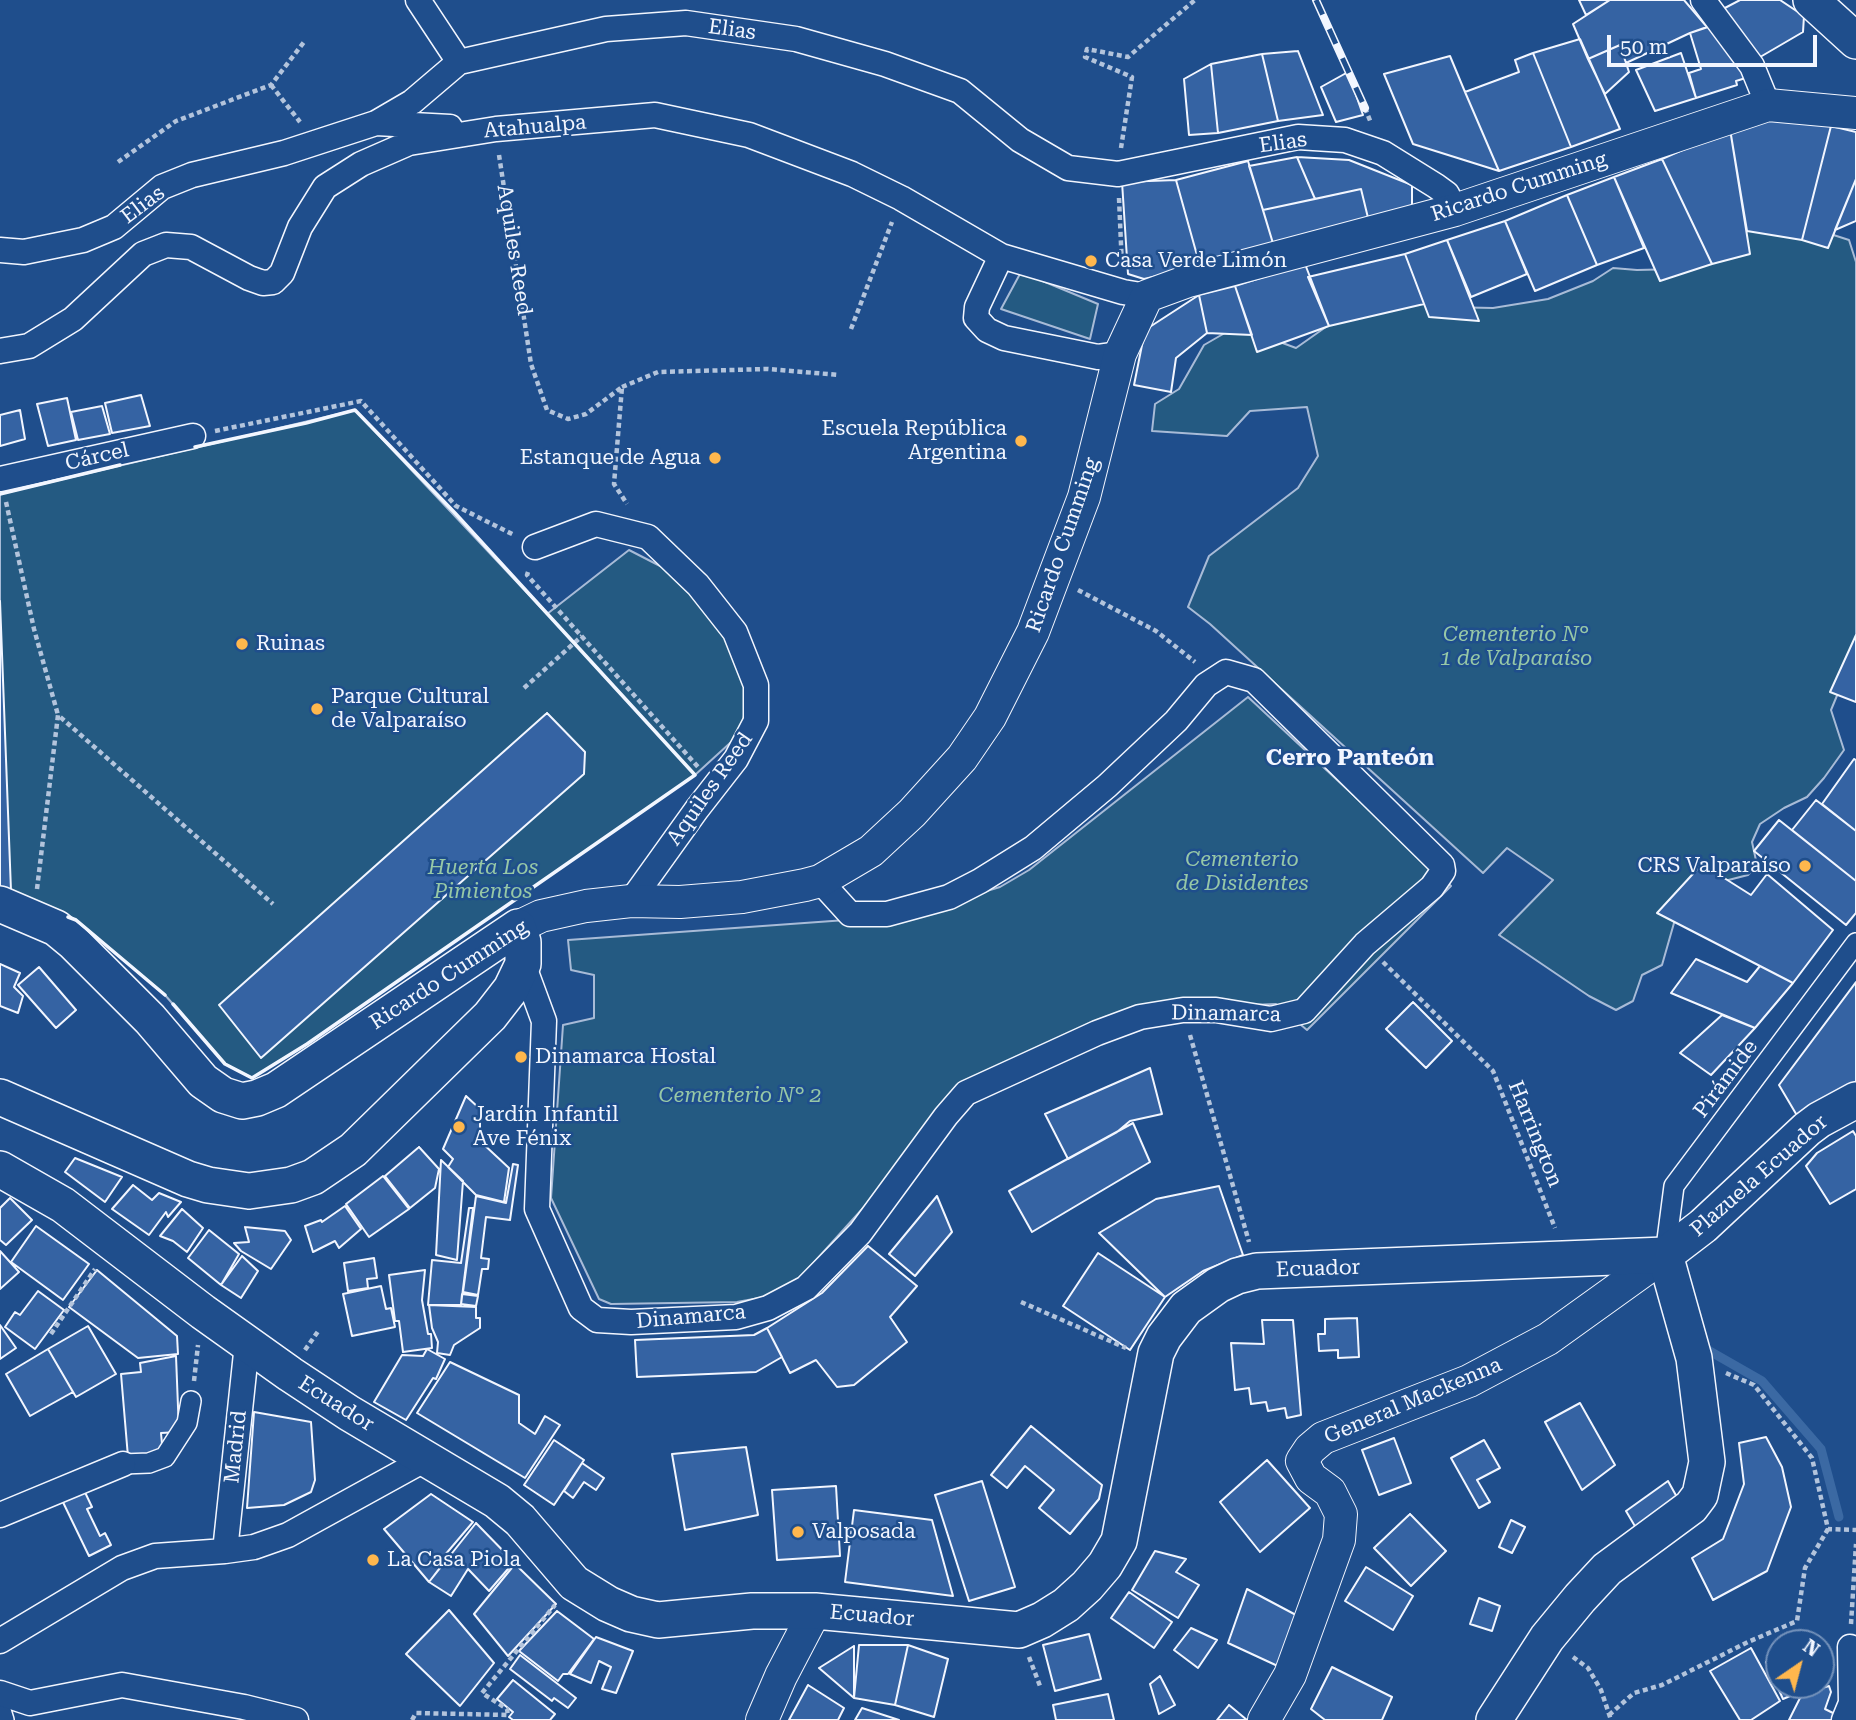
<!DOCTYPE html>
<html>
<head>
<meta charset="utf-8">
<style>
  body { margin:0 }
  #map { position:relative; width:1856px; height:1720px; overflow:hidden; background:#1f4e8c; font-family:"Roboto Serif",serif }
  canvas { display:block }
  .north { position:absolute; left:1765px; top:1629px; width:70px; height:70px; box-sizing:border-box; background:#1f4e8c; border:2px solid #7391ba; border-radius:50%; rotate:35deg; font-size:19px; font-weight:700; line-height:28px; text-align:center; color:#f2f6ff }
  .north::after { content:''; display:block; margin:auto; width:24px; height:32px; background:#ffb74d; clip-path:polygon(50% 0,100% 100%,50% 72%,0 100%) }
  .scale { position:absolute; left:1607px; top:35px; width:210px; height:32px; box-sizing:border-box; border:4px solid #f2f6ff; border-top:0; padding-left:9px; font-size:21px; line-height:24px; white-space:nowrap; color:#f2f6ff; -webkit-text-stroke:5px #1f4e8c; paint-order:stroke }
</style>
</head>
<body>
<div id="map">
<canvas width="1856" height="1720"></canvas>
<div class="north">N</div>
<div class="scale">50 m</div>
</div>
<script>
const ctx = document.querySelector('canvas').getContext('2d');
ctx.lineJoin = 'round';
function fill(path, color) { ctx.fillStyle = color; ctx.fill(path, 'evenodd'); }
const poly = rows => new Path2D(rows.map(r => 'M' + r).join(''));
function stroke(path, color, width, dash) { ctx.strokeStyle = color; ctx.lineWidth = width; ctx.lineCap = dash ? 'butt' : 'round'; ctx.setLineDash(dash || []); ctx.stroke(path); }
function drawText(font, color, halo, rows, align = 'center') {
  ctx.font = font + ' "Roboto Serif",serif'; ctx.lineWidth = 5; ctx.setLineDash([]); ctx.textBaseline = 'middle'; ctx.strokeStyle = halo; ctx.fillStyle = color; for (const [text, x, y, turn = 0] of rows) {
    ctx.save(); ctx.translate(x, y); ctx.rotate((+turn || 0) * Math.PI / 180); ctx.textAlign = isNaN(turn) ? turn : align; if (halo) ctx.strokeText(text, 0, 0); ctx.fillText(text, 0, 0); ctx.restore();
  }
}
const green = poly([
  [1750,220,1821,231,1849,240,1856,262,1856,650,1831,710,1844,750,1824,778,1807,797,1784,808,1760,824,1752,842,1757,865,1748,875,1697,888,1680,902,1662,965,1642,975,1633,1001,1616,1010,1589,996,1499,935,1553,880,1507,848,1483,873,1210,624,1188,607,1209,556,1298,488,1318,456,1307,407,1250,411,1227,436,1152,431,1155,404,1179,389,1204,345,1237,326,1296,348,1340,317,1409,293,1445,307,1493,308,1548,299,1593,281,1613,268,1637,270,1678,269,1734,245,1750,220],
  [1021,272,1098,304,1090,339,1001,309,1021,272],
  [355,410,547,614,629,550,662,567,721,624,750,680,741,733,695,775,307,1044,252,1078,225,1064,165,995,76,920,0,888,0,494,355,410],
  [1248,697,1451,886,1307,1030,1276,1004,1199,1007,1143,1023,956,1105,799,1279,770,1296,737,1302,611,1304,599,1299,551,1198,563,1025,594,1018,594,975,571,970,568,940,860,919,957,900,1000,887,1029,870,1248,697]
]);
const stream = poly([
  [1706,1349,1762,1381,1821,1449,1839,1517]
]);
const building = poly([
  [1579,0,1610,0,1586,15,1579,0],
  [1610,0,1684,0,1707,27,1690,33,1626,63,1620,45,1588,59,1573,24,1610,0],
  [1740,0,1780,0,1804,16,1803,32,1755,60,1721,10,1740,0],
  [1714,25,1749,77,1736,81,1737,85,1696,98,1689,73,1701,69,1690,33,1714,25],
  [1580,39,1620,129,1571,147,1533,53,1580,39],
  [1620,45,1629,72,1605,94,1588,59,1620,45],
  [1298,51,1323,115,1278,121,1262,54,1298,51],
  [1533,53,1571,147,1499,171,1465,92,1519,72,1515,60,1533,53],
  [1681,53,1696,98,1655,111,1636,70,1681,53],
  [1262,54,1278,121,1218,133,1211,64,1262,54],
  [1450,56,1465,92,1499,171,1413,144,1384,74,1450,56],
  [1211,64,1218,133,1189,135,1184,79,1211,64],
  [1348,72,1363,115,1336,122,1321,87,1348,72],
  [1771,114,1831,126,1802,240,1747,231,1730,129,1771,114],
  [1831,126,1856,132,1856,179,1828,248,1802,240,1831,126],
  [1730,129,1750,254,1712,264,1662,159,1730,129],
  [1297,157,1349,160,1412,185,1412,213,1370,226,1361,189,1315,199,1297,157],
  [1297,157,1315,199,1263,210,1249,166,1297,157],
  [1662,159,1712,264,1660,281,1614,177,1662,159],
  [1248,161,1275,250,1200,266,1176,180,1248,161],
  [1614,177,1644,248,1597,265,1567,195,1614,177],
  [1856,179,1856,221,1835,230,1856,179],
  [1176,180,1200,266,1144,279,1128,274,1122,182,1176,180],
  [1361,189,1370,226,1275,250,1263,210,1361,189],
  [1567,195,1597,265,1535,291,1505,221,1567,195],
  [1505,221,1527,274,1471,297,1447,240,1505,221],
  [1447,240,1479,321,1429,317,1405,254,1447,240],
  [1405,254,1424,304,1329,326,1308,277,1405,254],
  [1305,264,1329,326,1257,352,1235,286,1305,264],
  [1235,286,1252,335,1207,333,1199,295,1235,286],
  [1199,295,1207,333,1176,358,1171,392,1134,385,1145,330,1199,295],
  [141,395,150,426,112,433,105,403,141,395],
  [67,398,76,440,48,446,37,404,67,398],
  [102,406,110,434,78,440,71,412,102,406],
  [20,410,25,439,0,446,0,415,20,410],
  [0,601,11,891,0,888,0,601],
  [1856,635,1856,702,1830,692,1856,635],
  [547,713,585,752,584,774,261,1058,219,1005,547,713],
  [1854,759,1856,760,1856,831,1822,804,1854,759],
  [1816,800,1856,831,1856,881,1792,830,1816,800],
  [1779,820,1856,881,1856,913,1846,925,1754,851,1779,820],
  [1702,864,1751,895,1767,874,1833,930,1793,983,1657,913,1702,864],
  [1696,959,1747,982,1760,966,1793,983,1755,1028,1671,993,1696,959],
  [0,964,20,973,14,987,23,996,18,1013,0,1006,0,964],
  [39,967,76,1010,56,1028,18,985,39,967],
  [1856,982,1856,1093,1802,1124,1779,1085,1856,982],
  [1413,1002,1452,1041,1426,1068,1386,1029,1413,1002],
  [1722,1015,1755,1028,1711,1075,1680,1053,1722,1015],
  [1150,1068,1162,1114,1130,1121,1117,1132,1068,1159,1045,1114,1150,1068],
  [466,1096,480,1109,480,1141,509,1168,504,1202,476,1195,448,1167,453,1159,443,1149,466,1096],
  [1133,1123,1150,1162,1032,1232,1009,1191,1133,1123],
  [1853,1131,1856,1136,1856,1189,1830,1204,1806,1166,1817,1153,1853,1131],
  [419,1147,439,1169,435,1188,410,1208,385,1176,419,1147],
  [75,1158,122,1177,105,1202,65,1172,75,1158],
  [441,1160,463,1181,457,1260,436,1255,441,1160],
  [513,1164,518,1165,510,1220,486,1217,481,1258,489,1259,488,1269,482,1269,478,1295,463,1292,476,1196,506,1203,513,1164],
  [383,1176,409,1209,369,1237,346,1204,383,1176],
  [133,1185,152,1200,159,1193,181,1202,168,1217,166,1212,149,1235,112,1209,133,1185],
  [1219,1186,1243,1255,1203,1271,1165,1297,1099,1233,1156,1199,1219,1186],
  [937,1196,952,1232,915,1276,889,1254,937,1196],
  [10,1198,32,1220,6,1245,0,1240,0,1208,10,1198],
  [345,1206,361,1229,339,1248,335,1241,313,1252,305,1226,321,1220,322,1222,345,1206],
  [469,1208,473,1208,461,1305,428,1305,432,1260,461,1263,469,1208],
  [182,1209,203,1228,187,1252,173,1241,160,1236,182,1209],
  [36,1226,89,1264,63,1300,11,1262,36,1226],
  [245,1227,285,1231,291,1240,271,1269,241,1251,234,1243,249,1242,245,1227],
  [209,1230,239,1254,221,1285,188,1258,209,1230],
  [868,1246,917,1286,890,1317,907,1342,854,1385,837,1387,816,1360,790,1373,767,1328,822,1293,868,1246],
  [0,1251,19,1272,0,1289,0,1251],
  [1098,1253,1165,1297,1130,1350,1063,1306,1098,1253],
  [242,1256,258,1271,241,1298,221,1285,242,1256],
  [374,1258,377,1278,367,1279,368,1288,348,1291,344,1263,374,1258],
  [97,1270,177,1336,178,1354,138,1358,69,1307,97,1270],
  [425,1270,422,1300,428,1334,431,1334,432,1348,403,1352,399,1321,395,1321,389,1275,425,1270],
  [381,1286,386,1309,391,1308,395,1327,352,1336,343,1294,381,1286],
  [38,1291,64,1310,35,1349,5,1327,15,1312,20,1315,38,1291],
  [462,1294,478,1296,476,1306,461,1304,462,1294],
  [429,1305,476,1307,476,1318,480,1318,480,1328,454,1345,450,1355,437,1353,438,1342,432,1328,429,1305],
  [1357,1318,1359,1357,1338,1358,1338,1350,1319,1351,1318,1334,1325,1334,1325,1319,1357,1318],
  [1262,1320,1293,1320,1301,1415,1287,1418,1285,1408,1268,1411,1266,1402,1251,1404,1249,1388,1235,1390,1231,1343,1264,1344,1262,1320],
  [0,1325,16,1348,0,1359,0,1325],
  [88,1326,116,1374,76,1397,48,1349,88,1326],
  [767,1328,782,1357,756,1372,637,1377,635,1340,754,1335,767,1328],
  [48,1349,73,1392,30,1416,6,1374,48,1349],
  [427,1349,445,1359,436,1379,433,1378,406,1420,374,1402,402,1355,423,1356,427,1349],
  [176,1356,179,1432,161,1433,163,1455,128,1457,121,1374,141,1372,140,1363,176,1356],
  [450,1362,519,1395,519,1423,535,1434,545,1416,560,1425,525,1478,417,1413,450,1362],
  [1580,1403,1615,1465,1582,1490,1545,1422,1580,1403],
  [254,1412,311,1422,315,1480,311,1492,284,1505,247,1508,254,1412],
  [1031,1426,1102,1485,1099,1499,1070,1534,1039,1508,1054,1490,1025,1466,1007,1488,991,1475,1031,1426],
  [1766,1437,1782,1467,1791,1507,1767,1571,1713,1600,1692,1558,1723,1539,1744,1484,1739,1443,1766,1437],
  [1394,1438,1411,1483,1379,1495,1362,1450,1394,1438],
  [554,1440,584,1460,554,1505,524,1485,554,1440],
  [1484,1440,1500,1468,1477,1480,1490,1502,1479,1508,1451,1458,1484,1440],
  [746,1447,758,1515,685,1530,672,1454,746,1447],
  [1267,1460,1310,1508,1260,1552,1220,1502,1267,1460],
  [582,1463,604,1478,596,1490,584,1482,573,1498,564,1491,582,1463],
  [982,1481,1015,1587,969,1601,935,1495,982,1481],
  [1668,1481,1678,1499,1636,1528,1626,1511,1668,1481],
  [82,1486,92,1507,87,1509,100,1536,105,1533,111,1545,89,1556,60,1496,82,1486],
  [836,1486,840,1556,777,1560,772,1490,836,1486],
  [431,1494,473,1522,439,1562,442,1565,429,1582,384,1529,431,1494],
  [854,1510,932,1520,953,1596,845,1582,854,1510],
  [1410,1514,1446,1551,1411,1586,1374,1548,1410,1514],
  [1511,1520,1525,1527,1512,1553,1499,1547,1511,1520],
  [476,1523,514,1562,489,1591,468,1569,451,1596,429,1582,476,1523],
  [1155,1551,1186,1559,1176,1572,1199,1585,1178,1618,1132,1590,1155,1551],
  [515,1564,556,1604,508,1656,474,1614,515,1564],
  [1366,1567,1413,1596,1393,1630,1345,1601,1366,1567],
  [1247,1589,1296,1615,1282,1668,1228,1643,1247,1589],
  [1129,1592,1172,1622,1154,1648,1111,1618,1129,1592],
  [1479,1598,1500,1606,1492,1631,1470,1624,1479,1598],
  [449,1610,494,1663,460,1706,406,1654,449,1610],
  [557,1611,594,1639,568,1674,563,1674,558,1681,519,1651,557,1611],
  [1191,1628,1217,1640,1198,1668,1174,1650,1191,1628],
  [1089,1634,1101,1679,1055,1691,1043,1645,1089,1634],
  [596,1637,633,1651,616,1693,602,1689,611,1667,599,1661,591,1683,570,1674,596,1637],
  [859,1645,908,1645,895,1705,854,1698,859,1645],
  [908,1645,948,1659,934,1717,895,1705,908,1645],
  [854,1646,854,1698,819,1668,854,1646],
  [1751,1648,1780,1701,1751,1720,1740,1720,1710,1671,1751,1648],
  [520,1655,576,1698,568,1708,554,1698,552,1701,510,1669,520,1655],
  [1779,1656,1779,1685,1816,1685,1783,1699,1766,1662,1779,1656],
  [1332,1667,1392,1697,1382,1720,1325,1720,1311,1709,1332,1667],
  [1160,1676,1175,1705,1159,1714,1150,1684,1160,1676],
  [513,1680,555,1714,550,1720,513,1720,509,1717,513,1712,497,1699,513,1680],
  [808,1685,844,1708,838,1720,789,1720,808,1685],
  [1829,1686,1831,1692,1825,1709,1837,1715,1837,1720,1789,1720,1800,1698,1811,1691,1829,1686],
  [1108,1694,1114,1720,1056,1720,1053,1705,1108,1694],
  [1229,1705,1247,1720,1217,1720,1229,1705],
  [862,1708,899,1720,855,1720,862,1708]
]);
const path = poly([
  [271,85,300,122],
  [1365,108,1371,123],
  [1121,148,1132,77,1085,57,1087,49,1128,57,1195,0],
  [499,155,531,364,547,410,568,419,586,414,622,387,614,484,627,504],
  [118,162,176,121,271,85,304,42],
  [1119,198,1122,267],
  [851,329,892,222],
  [622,387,658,372,768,369,839,375],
  [215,431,361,401,456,506,514,535],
  [6,502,34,629,58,715],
  [528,572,527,575,698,767],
  [1078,590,1156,631,1195,662],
  [524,688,582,636],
  [37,889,58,715,273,904],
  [1383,962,1493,1071,1555,1228],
  [1190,1035,1249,1242],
  [1021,1302,1126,1348],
  [51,1334,95,1269],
  [305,1350,319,1330],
  [1726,1373,1754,1385,1812,1458,1828,1529,1856,1530],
  [194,1381,198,1345],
  [1851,1624,1856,1544],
  [1029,1657,1040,1686],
  [1573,1657,1588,1668,1601,1690,1611,1720],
  [1609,1715,1634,1693,1662,1685,1748,1642,1797,1621,1805,1568,1828,1529],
  [412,1720,416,1713,508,1715,507,1709,482,1693,555,1605]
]);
const pedestrian = poly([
  [1665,1255,1674,1186,1856,943],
  [123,1464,149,1463,165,1457,187,1423,191,1401],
  [0,1707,4,1720]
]);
const minor = poly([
  [418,0,459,62],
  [1703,0,1752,66,1768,105],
  [376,123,450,127],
  [0,250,24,252,83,240,114,227,162,187,192,175,284,153,376,123,412,102,459,62,606,29,686,23,796,39,885,64,960,91,1020,140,1068,168,1118,174,1298,137,1345,140,1383,153,1436,186,1447,194,1455,210],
  [1001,256,977,307,976,318,987,330,1004,338,1098,357,1120,354],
  [0,351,29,346,73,319,143,254,166,245,191,247,249,278,263,283,273,282,282,273,300,227,325,187,361,164,409,143,496,129,655,115,749,135,852,174,901,198,1001,256,1123,292,1147,296],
  [0,479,193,436],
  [535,547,596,524,648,537,698,585,735,632,756,685,756,721,736,759,697,809,631,901],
  [523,964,544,1021,537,1209,581,1308,597,1320,631,1322,736,1317,768,1308,806,1288,860,1233,946,1116,966,1093,1097,1033,1140,1017,1183,1010,1216,1010,1271,1019,1304,1011,1365,944,1432,887,1443,871,1442,865,1254,680,1226,672,1206,685,1176,721,1107,786,1033,848,980,881,949,897,887,914,850,914,820,881],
  [0,1515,123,1464],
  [225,1551,247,1344],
  [0,1641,122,1568,155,1556,225,1551,254,1547,288,1535,426,1459],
  [0,1693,30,1703,122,1685,244,1707,296,1720],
  [1844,1720,1851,1703,1850,1647]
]);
const tertiary = poly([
  [518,927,541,916,586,906,631,901,680,902,742,897,805,885,820,881,871,851,912,813,962,758,990,717,1033,632,1084,497,1120,354,1147,296,1188,281,1455,210,1768,105,1856,113],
  [762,1720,781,1676,815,1611],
  [1264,1720,1290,1675,1339,1540,1341,1514,1330,1492,1311,1478,1302,1461,1310,1449,1323,1438,1469,1381,1548,1339,1665,1255]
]);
const secondary = poly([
  [1811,0,1856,41],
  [0,904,56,928,73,942,150,1019,203,1081,223,1095,242,1101,257,1098,276,1090,518,927,523,942,523,964,511,989,490,1016,353,1150,313,1177,291,1185,249,1191,208,1185,188,1179,0,1097],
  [0,1169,63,1205,203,1312,290,1374,349,1413,497,1501,520,1520,574,1583,608,1604,631,1614,658,1620,752,1611,815,1611,1019,1630,1042,1620,1066,1605,1087,1586,1105,1565,1119,1541,1156,1353,1164,1337,1186,1308,1218,1285,1237,1276,1257,1271,1665,1255],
  [1665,1255,1703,1226,1807,1129,1819,1120,1856,1100],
  [1494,1720,1547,1638,1580,1598,1607,1569,1691,1507,1700,1495,1707,1462,1694,1358,1665,1255]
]);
const rail = poly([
  [1316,0,1365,108]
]);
const wall = poly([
  [0,494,120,465],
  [68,917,76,920,165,995],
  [173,1004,225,1064,252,1078,307,1044,695,775,455,513,355,410,306,423,195,447]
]);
const markers = [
  [1091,261,7,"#ffb74d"],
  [1021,441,7,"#ffb74d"],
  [715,458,7,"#ffb74d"],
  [242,644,7,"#ffb74d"],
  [317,709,7,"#ffb74d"],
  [1805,866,7,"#ffb74d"],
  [521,1057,7,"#ffb74d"],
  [459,1127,7,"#ffb74d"],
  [798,1532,7,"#ffb74d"],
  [373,1560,7,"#ffb74d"]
];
const streetNames = [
  ["Elias",732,30,8],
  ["Atahualpa",535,127,-5],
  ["Elias",1283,143,-8],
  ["Ricardo Cumming",1519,187,-18],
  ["Elias",143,205,-37],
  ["Aquiles Reed",514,250,81],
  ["Cárcel",97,457,-13],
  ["Ricardo Cumming",1063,545,-71],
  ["Aquiles Reed",710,789,-55],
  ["Ricardo Cumming",449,975,-33],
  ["Dinamarca",1226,1014,1],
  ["Pirámide",1726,1079,-53],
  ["Harrington",1535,1134,68],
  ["Plazuela Ecuador",1759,1176,-41],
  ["Ecuador",1318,1269,-2],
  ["Dinamarca",691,1317,-5],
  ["General Mackenna",1413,1401,-23],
  ["Ecuador",336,1404,32],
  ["Madrid",236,1447,-84],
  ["Ecuador",872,1616,5]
];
const poiNames = [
  ["Casa Verde Limón",1105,261],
  ["Escuela República",1007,429,"right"],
  ["Argentina",1007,453,"right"],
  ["Estanque de Agua",701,458,"right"],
  ["Ruinas",256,644],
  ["Parque Cultural",331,697],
  ["de Valparaíso",331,721],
  ["CRS Valparaíso",1791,866,"right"],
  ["Dinamarca Hostal",535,1057],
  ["Jardín Infantil",473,1115],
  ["Ave Fénix",473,1139],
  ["Valposada",812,1532],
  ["La Casa Piola",387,1560]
];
const parkNames = [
  ["Cementerio N°",1516,635],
  ["1 de Valparaíso",1516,659],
  ["Cementerio",1242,860],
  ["de Disidentes",1242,884],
  ["Huerta Los",483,868],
  ["Pimientos",483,892],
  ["Cementerio N° 2",740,1096]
];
const neighbourhoodNames = [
  ["Cerro Panteón",1350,758]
];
fill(green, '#245a82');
stroke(green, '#a8bbd7', 2);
stroke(stream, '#3b69a3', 9);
fill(building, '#3563a3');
stroke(building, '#f2f6ff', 2);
stroke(pedestrian, '#f2f6ff', 22);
stroke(minor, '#f2f6ff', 27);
stroke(tertiary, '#f2f6ff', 34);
stroke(secondary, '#f2f6ff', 38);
stroke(path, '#b3c4dc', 4.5, [5, 3.5]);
stroke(pedestrian, '#1f4e8c', 19);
stroke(minor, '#1f4e8c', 24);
stroke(tertiary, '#1f4e8c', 32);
stroke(secondary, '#1f4e8c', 35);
stroke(rail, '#f2f6ff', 8);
stroke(rail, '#1f4e8c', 5, [16]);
stroke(wall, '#f2f6ff', 3.5);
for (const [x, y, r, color] of markers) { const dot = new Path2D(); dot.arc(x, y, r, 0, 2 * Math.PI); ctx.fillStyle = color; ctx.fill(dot); stroke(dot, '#1f4e8c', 2.5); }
drawText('21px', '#f2f6ff', '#1f4e8c', streetNames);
drawText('21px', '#f2f6ff', '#1f4e8c', poiNames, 'left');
drawText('italic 21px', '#97c8a6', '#1f4e8c', parkNames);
drawText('bold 23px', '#f2f6ff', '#1f4e8c', neighbourhoodNames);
</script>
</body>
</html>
